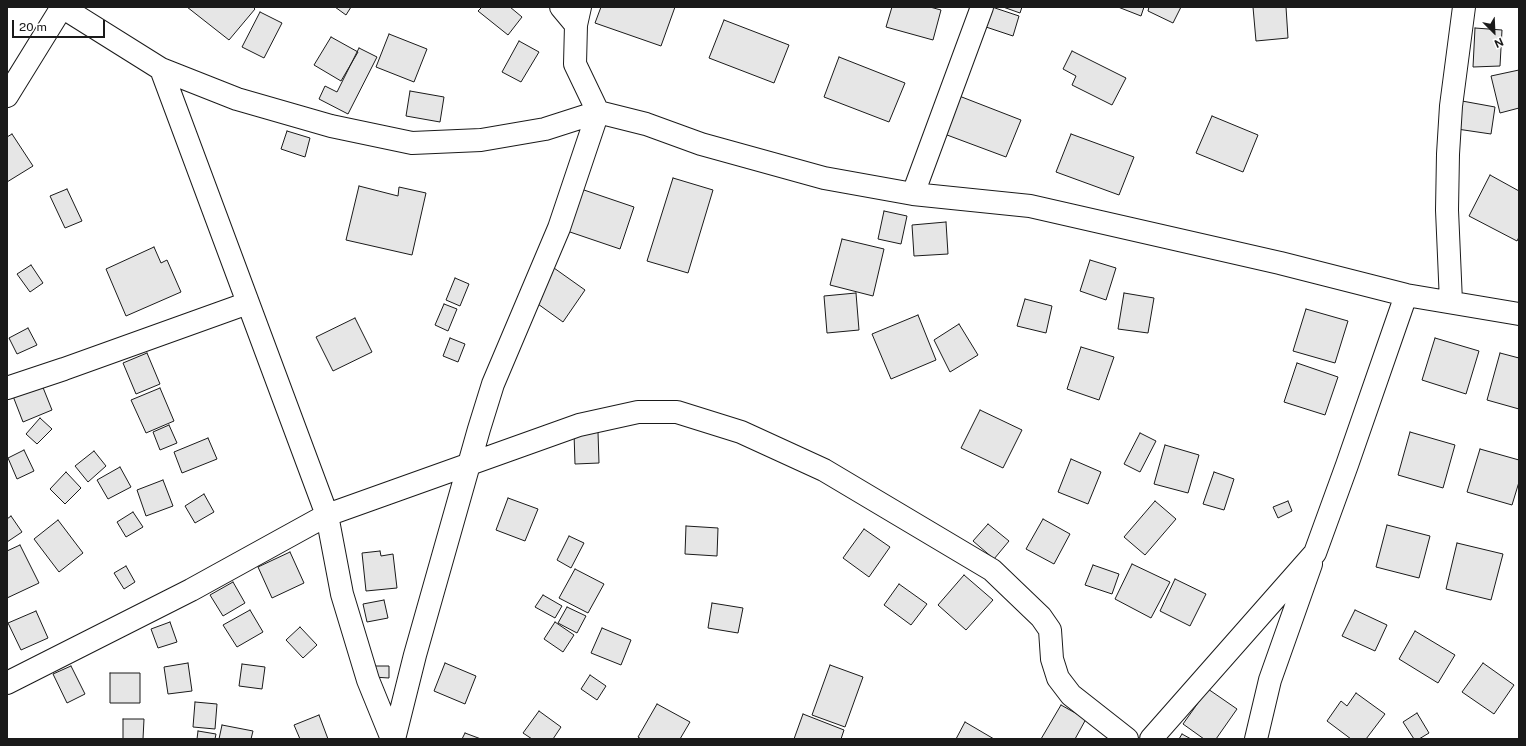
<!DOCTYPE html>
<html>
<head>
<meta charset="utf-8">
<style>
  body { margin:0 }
  #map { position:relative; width:1526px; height:746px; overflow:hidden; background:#fff; font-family:"Public Sans",sans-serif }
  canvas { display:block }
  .frame { position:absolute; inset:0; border:8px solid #1a1a1a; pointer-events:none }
  .north { position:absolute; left:1474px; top:12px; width:40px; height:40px; -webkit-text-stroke:3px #fff; paint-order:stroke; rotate:156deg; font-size:11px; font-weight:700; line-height:16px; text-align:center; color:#1a1a1a }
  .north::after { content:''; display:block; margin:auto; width:14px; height:18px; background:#1a1a1a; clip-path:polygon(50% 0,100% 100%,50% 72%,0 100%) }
  .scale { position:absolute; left:12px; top:20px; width:93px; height:18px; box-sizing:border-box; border:2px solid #1a1a1a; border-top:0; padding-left:5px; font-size:12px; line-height:14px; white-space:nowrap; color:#1a1a1a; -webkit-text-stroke:3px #fff; paint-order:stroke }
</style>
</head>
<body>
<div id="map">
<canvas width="1526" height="746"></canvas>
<div class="frame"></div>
<div class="north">N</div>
<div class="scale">20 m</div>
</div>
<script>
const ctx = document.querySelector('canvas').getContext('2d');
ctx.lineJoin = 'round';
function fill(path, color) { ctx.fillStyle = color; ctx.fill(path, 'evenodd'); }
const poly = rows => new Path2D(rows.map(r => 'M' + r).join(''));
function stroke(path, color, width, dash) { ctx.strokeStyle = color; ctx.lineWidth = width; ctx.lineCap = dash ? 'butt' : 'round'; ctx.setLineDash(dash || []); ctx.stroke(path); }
const building = poly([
  [187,7,253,7,255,9,229,40,187,7],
  [335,7,351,7,346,15,335,7],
  [482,7,510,7,522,17,508,35,478,11,482,7],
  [601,7,675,7,661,46,595,23,601,7],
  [892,7,930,7,941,10,933,40,886,27,892,7],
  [992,7,1019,16,1013,36,977,24,992,7],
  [1003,7,1022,7,1020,13,1003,7],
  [1118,7,1144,7,1141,16,1118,7],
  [1149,7,1181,7,1173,23,1148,11,1149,7],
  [1253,7,1286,7,1288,38,1256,41,1253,7],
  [260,12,282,23,264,58,242,47,260,12],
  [724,20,789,45,774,83,709,58,724,20],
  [1475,28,1502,30,1500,66,1473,67,1475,28],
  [389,34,427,49,414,82,376,67,389,34],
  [331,37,358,52,341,81,314,65,331,37],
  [519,41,539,52,521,82,502,72,519,41],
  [359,48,377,57,348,114,319,99,325,86,337,92,359,48],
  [1072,51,1126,78,1112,105,1072,85,1076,76,1063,69,1072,51],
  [839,57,905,83,889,122,824,97,839,57],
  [1519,70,1519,108,1500,113,1491,76,1519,70],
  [410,91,444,97,440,122,406,116,410,91],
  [954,94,1021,120,1006,157,939,132,954,94],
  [1462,101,1495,107,1491,134,1457,129,1462,101],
  [1212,116,1258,135,1243,172,1196,153,1212,116],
  [287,131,310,138,305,157,281,149,287,131],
  [12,134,33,166,7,182,7,137,12,134],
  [1071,134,1134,157,1119,195,1056,172,1071,134],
  [1490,175,1519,191,1519,237,1517,241,1469,216,1490,175],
  [673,178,713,190,688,273,647,261,673,178],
  [359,186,398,196,399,187,426,193,412,255,346,240,359,186],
  [67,189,82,221,65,228,50,196,67,189],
  [581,189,634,207,620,249,567,231,581,189],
  [884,211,907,216,901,244,878,239,884,211],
  [946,222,948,254,914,256,912,225,946,222],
  [842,239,884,249,873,296,830,285,842,239],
  [154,247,161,263,167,260,181,292,126,316,106,269,154,247],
  [1090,260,1116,268,1106,300,1080,291,1090,260],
  [31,265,43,283,30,292,17,274,31,265],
  [554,268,585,290,563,322,531,299,554,268],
  [455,278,469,284,460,306,446,300,455,278],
  [856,293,859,330,827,333,824,296,856,293],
  [1124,293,1154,298,1148,333,1118,329,1124,293],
  [1025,299,1052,306,1046,333,1017,326,1025,299],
  [444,304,457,309,448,331,435,325,444,304],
  [1306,309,1348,321,1335,363,1293,351,1306,309],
  [918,315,936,360,891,379,872,334,918,315],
  [355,318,372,352,333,371,316,337,355,318],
  [959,324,978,355,950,372,934,340,959,324],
  [28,328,37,345,17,354,9,338,28,328],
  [450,338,465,344,458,362,443,356,450,338],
  [1435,338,1479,351,1466,394,1422,380,1435,338],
  [1081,347,1114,357,1099,400,1067,389,1081,347],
  [147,353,160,384,136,394,123,363,147,353],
  [1500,353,1519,358,1519,409,1487,400,1500,353],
  [1297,363,1338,377,1325,415,1284,402,1297,363],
  [40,380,52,410,23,422,11,391,40,380],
  [160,388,174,421,146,433,131,400,160,388],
  [980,410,1022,430,1003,468,961,448,980,410],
  [40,418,52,429,37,444,26,434,40,418],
  [169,425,177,443,160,450,153,432,169,425],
  [598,432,599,463,575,464,574,433,598,432],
  [1410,432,1455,445,1443,488,1398,475,1410,432],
  [1140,433,1156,441,1140,472,1124,464,1140,433],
  [208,438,217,459,182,473,174,452,208,438],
  [1165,445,1199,455,1188,493,1154,484,1165,445],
  [1480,449,1519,460,1519,482,1512,505,1467,492,1480,449],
  [24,450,34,471,17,479,8,458,24,450],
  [94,451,106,466,88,482,75,466,94,451],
  [1071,459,1101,472,1088,504,1058,492,1071,459],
  [120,467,131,487,108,499,97,480,120,467],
  [66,472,81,488,65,504,50,489,66,472],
  [1214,472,1234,479,1224,510,1203,504,1214,472],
  [163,480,173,506,146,516,137,490,163,480],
  [204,494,214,512,195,523,185,506,204,494],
  [508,498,538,509,525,541,496,530,508,498],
  [1155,501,1176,519,1145,555,1124,537,1155,501],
  [1288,501,1292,511,1278,518,1273,507,1288,501],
  [133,512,143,527,126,537,117,522,133,512],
  [11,516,22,532,7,542,7,519,11,516],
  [1043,519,1070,534,1054,564,1026,549,1043,519],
  [58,520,83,553,59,572,34,539,58,520],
  [988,524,1009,541,994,559,973,541,988,524],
  [1387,525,1430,536,1419,578,1376,567,1387,525],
  [686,526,718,528,717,556,685,554,686,526],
  [864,529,890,547,869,577,843,558,864,529],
  [569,536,584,543,571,568,557,560,569,536],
  [1457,543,1503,554,1491,600,1446,589,1457,543],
  [20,545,39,583,7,598,7,551,20,545],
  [380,551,381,556,393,554,397,588,366,591,362,553,380,551],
  [290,552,304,583,272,598,258,567,290,552],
  [1132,564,1170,582,1151,618,1115,599,1132,564],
  [1093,565,1119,574,1112,594,1085,585,1093,565],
  [126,566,135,582,124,589,114,573,126,566],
  [575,569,604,584,588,613,559,598,575,569],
  [964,575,993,600,966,630,938,605,964,575],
  [1175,579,1206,594,1190,626,1160,611,1175,579],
  [233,582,245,603,223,616,210,595,233,582],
  [899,584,927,604,911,625,884,605,899,584],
  [543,595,562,606,555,618,535,607,543,595],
  [384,600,388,618,367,622,363,604,384,600],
  [712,603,743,608,738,633,708,628,712,603],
  [567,607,586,616,577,633,558,623,567,607],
  [250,610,263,632,237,647,223,625,250,610],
  [1355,610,1387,625,1375,651,1342,636,1355,610],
  [36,611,48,638,21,650,8,623,36,611],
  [170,622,177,642,158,648,151,629,170,622],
  [555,622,574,635,563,652,544,639,555,622],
  [300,627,317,645,303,658,286,640,300,627],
  [602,628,631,640,621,665,591,653,602,628],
  [1415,631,1455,655,1438,683,1399,659,1415,631],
  [188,663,192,691,168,694,164,667,188,663],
  [445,663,476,676,465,704,434,691,445,663],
  [1483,663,1514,685,1494,714,1462,692,1483,663],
  [242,664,265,667,262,689,239,686,242,664],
  [830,665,863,677,845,727,812,715,830,665],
  [71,666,85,694,67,703,53,674,71,666],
  [374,666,389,666,389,678,373,677,374,666],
  [110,673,140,673,140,703,110,703,110,673],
  [590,675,606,686,597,700,581,689,590,675],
  [1208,689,1237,709,1216,739,1204,739,1183,724,1208,689],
  [1356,693,1385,714,1366,739,1351,739,1327,721,1341,701,1347,706,1356,693],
  [195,702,217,704,215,729,193,727,195,702],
  [657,704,690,722,680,739,641,739,638,737,657,704],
  [1061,705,1086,719,1075,739,1041,739,1061,705],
  [539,711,561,727,553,739,532,739,523,733,539,711],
  [1417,713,1429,733,1419,739,1414,739,1403,722,1417,713],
  [803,714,844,730,841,739,794,739,803,714],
  [319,715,328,739,300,739,294,725,319,715],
  [123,719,144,719,143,739,123,739,123,719],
  [965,722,994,739,956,739,965,722],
  [222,725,253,731,251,739,219,739,222,725],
  [198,731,216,734,215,739,197,739,198,731],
  [465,733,481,739,462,739,465,733],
  [1182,734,1191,739,1179,739,1182,734]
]);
const minor = poly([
  [62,7,161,69,237,99,331,126,412,143,481,140,545,129,598,112,646,124,701,144,824,178,913,194,1030,206,1280,263,1406,295,1519,314],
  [561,7,576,25],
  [161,69,327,515,342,594,368,680,392,739],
  [7,96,62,7],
  [913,194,982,7],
  [1451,302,1447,210,1448,154,1451,106,1464,7],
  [7,388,64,369,248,303],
  [7,683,191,590,327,515,579,425,638,412,677,412,741,432,824,470,992,570,1041,617,1050,630,1052,659,1058,678,1071,695,1127,739],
  [394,739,415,655,479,429,493,384,559,228,598,112,575,64,576,25,580,7],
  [1151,739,1315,553,1347,465,1406,295],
  [1256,739,1270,680,1311,564]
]);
fill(building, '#e6e6e6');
stroke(building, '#1a1a1a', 1);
stroke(minor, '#1a1a1a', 24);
stroke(minor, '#fff', 22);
</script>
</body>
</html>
